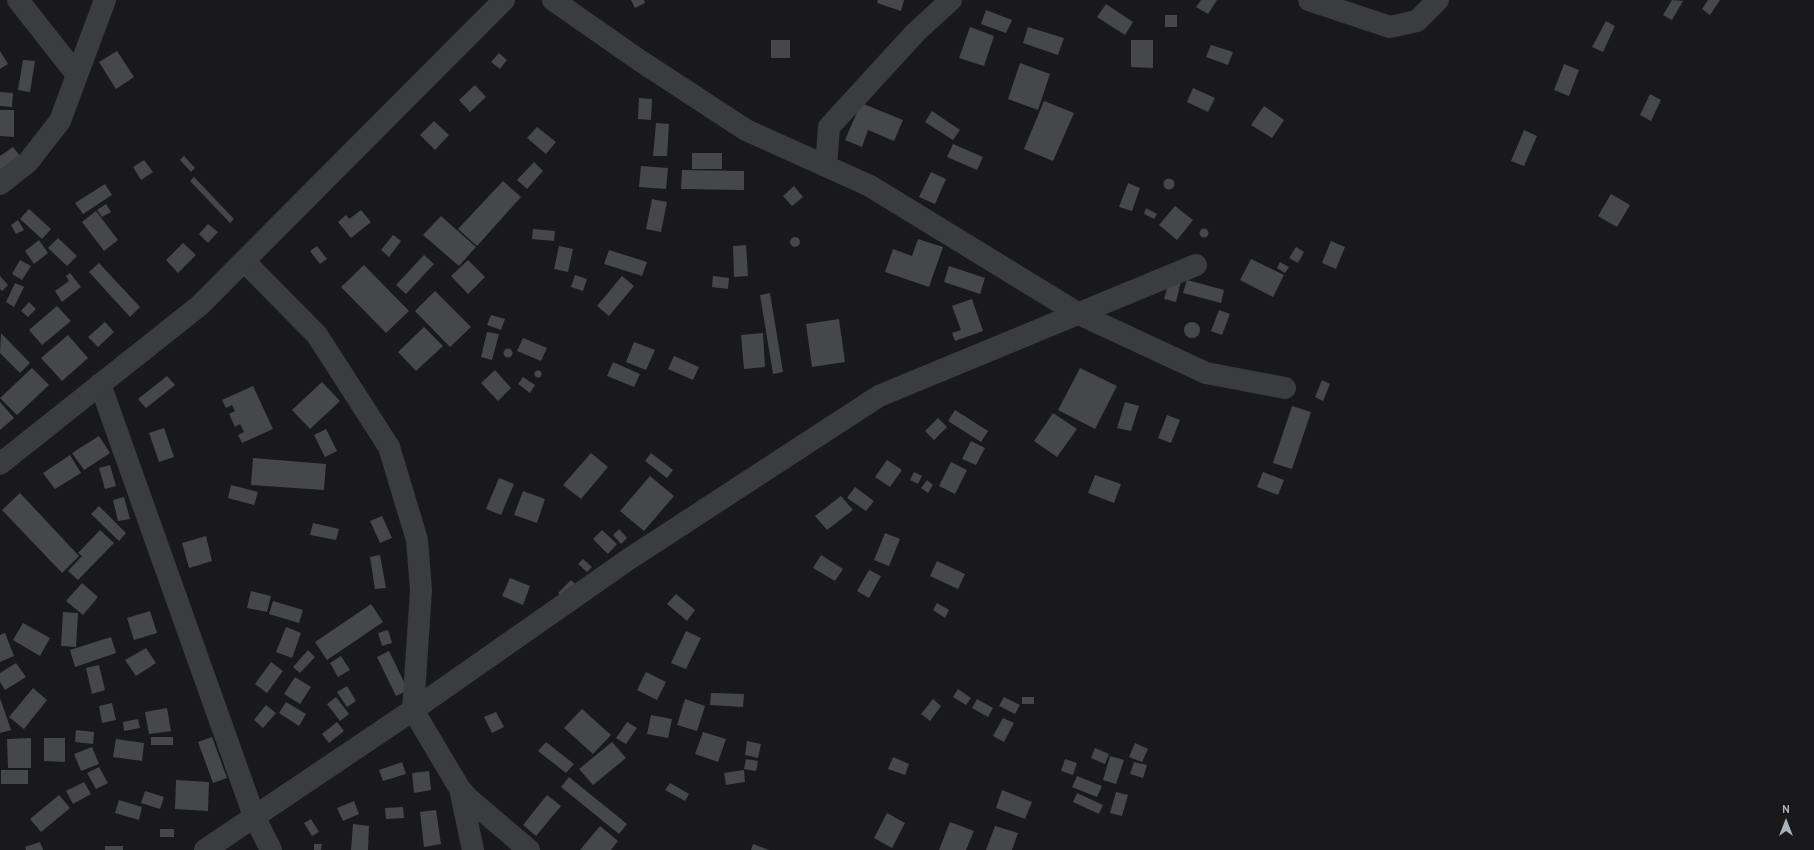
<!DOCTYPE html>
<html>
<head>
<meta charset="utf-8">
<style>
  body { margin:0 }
  #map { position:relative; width:1814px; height:850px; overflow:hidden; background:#19191b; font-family:Overpass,sans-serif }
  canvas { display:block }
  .north { position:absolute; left:1766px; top:802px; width:40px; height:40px; -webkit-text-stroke:3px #141416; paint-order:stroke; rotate:0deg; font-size:11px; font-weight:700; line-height:16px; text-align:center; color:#acb2ba }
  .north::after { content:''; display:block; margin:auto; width:14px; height:18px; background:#acb2ba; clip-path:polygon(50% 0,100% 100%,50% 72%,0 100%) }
</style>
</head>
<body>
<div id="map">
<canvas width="1814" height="850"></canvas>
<div class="north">N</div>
</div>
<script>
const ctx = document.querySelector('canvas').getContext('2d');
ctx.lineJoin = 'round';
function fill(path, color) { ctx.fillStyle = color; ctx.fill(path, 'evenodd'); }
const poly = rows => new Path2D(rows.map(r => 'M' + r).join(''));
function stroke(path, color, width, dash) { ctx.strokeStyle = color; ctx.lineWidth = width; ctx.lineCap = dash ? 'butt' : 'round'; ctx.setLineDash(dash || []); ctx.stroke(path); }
const building = poly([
  [631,0,644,0,645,3,635,8],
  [878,0,904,0,901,11,877,3],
  [1201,0,1217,0,1208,14,1196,7],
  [1672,0,1683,1,1672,20,1663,15],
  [1708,0,1720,0,1710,15,1702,9],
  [1106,4,1133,22,1125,35,1097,17],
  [986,10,1012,20,1006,33,981,24],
  [1165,15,1177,15,1177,27,1165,27],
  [1606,21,1615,26,1603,52,1592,47],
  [970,27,994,36,984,66,959,58],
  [1028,27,1064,38,1058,55,1023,43],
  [771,40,790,40,790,58,771,58],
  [1131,40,1153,40,1153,68,1131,67],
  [1211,45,1233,52,1228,65,1206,57],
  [0,51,8,64,0,69],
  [117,51,134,77,116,89,99,62],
  [499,53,507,60,500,69,491,62],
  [23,60,35,61,30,92,18,90],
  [1020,63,1050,74,1038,110,1008,99],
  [1564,64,1579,70,1569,96,1554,90],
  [475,85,486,97,470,112,459,100],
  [1193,88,1215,98,1208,112,1187,102],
  [0,92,13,93,12,107,0,106],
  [1650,94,1661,100,1651,121,1640,115],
  [639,98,652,99,651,120,638,119],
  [1044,101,1074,113,1053,161,1024,149],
  [861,103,903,120,894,141,868,130,862,147,845,140],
  [1264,106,1284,120,1272,138,1251,125],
  [0,110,14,110,14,137,0,136],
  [932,111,960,130,953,140,925,122],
  [434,121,449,135,435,150,420,135],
  [656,123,669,124,667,156,653,156],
  [537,127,556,142,546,154,527,138],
  [1524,130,1537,136,1524,166,1511,161],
  [953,144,983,157,977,170,947,157],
  [13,147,20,156,0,170,0,156],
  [692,153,722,153,722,169,692,169],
  [184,156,195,168,191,172,180,160],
  [144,160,153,172,141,180,133,167],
  [534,162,543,171,527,189,517,180],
  [641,166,668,168,666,189,639,187],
  [682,170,744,171,744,190,681,189],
  [931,172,946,179,935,204,919,197],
  [194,177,234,219,230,223,190,181],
  '1163.5 184a5.5 5.5 0 1 1 11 0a5.5 5.5 0 1 1-11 0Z',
  [503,181,521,197,477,246,458,229],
  [1128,183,1140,188,1132,211,1119,207],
  [105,184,112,195,83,214,75,203],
  [794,186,803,197,792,206,783,196],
  [1611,194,1630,205,1617,227,1598,216],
  [652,199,667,202,661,232,646,229],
  [106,204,111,212,102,217,97,210],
  [1175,206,1193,220,1177,240,1159,225],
  [1146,208,1157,214,1154,219,1144,214],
  [29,209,51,229,42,239,20,219],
  [361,210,371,222,351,238,338,222,346,215,349,219],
  [96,211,118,240,104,251,82,222],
  [441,216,476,247,459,266,423,235],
  [18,220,24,230,16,234,11,225],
  [208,224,218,232,208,243,199,234],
  '1199.5 233a4.5 4.5 0 1 1 9 0a4.5 4.5 0 1 1-9 0Z',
  [533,229,555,231,554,241,532,239],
  [393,235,401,241,389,257,381,250],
  '790 242a5 5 0 1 1 10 0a5 5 0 1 1-10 0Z',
  [58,238,77,256,67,266,48,248],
  [918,239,943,247,929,287,885,272,893,249,912,256],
  [39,240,48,253,34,264,25,251],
  [1331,241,1345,247,1336,269,1322,263],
  [183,243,196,255,178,273,166,260],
  [746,245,748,276,734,277,733,246],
  [317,246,327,259,320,264,310,251],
  [559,246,573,249,568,272,554,269],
  [1296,247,1304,252,1298,263,1289,258],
  [609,250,647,262,642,276,604,264],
  [424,255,434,264,406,294,396,285],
  [1251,259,1284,275,1273,297,1240,280],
  [20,260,31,266,22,280,12,274],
  [468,260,485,277,468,294,451,276],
  [1280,262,1289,267,1285,273,1277,268],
  [99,263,140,307,130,317,89,272],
  [364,265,409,311,386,333,341,287],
  [949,266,985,278,980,294,944,282],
  [70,273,81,287,62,302,55,291,69,281,66,276],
  [575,275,587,279,583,291,571,287],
  [0,276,8,285,2,291,0,289],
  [622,276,634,286,609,316,597,306],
  [713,276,729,278,728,289,712,287],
  [1170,279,1181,281,1176,302,1164,299],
  [1187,280,1224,290,1221,303,1183,293],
  [15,283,24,287,14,307,6,302],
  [435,291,471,327,450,347,415,311],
  [770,293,783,372,773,374,760,295],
  [972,299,983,331,955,341,952,333,961,330,952,306],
  [29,302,36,309,28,317,21,311],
  [57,306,71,321,42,345,29,330],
  [1219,310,1230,314,1222,335,1211,331],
  [491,315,505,319,501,330,487,325],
  [839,319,845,362,812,367,806,324],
  '1184 330a8 8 0 1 1 16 0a8 8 0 1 1-16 0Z',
  [105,322,114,332,98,347,88,337],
  [424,327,443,346,416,371,398,352],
  [487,332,499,334,492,360,481,357],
  [1,333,30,363,20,373,0,353],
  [763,333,765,367,744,369,741,335],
  [68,335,88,358,62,381,41,358],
  [523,338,547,348,541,361,517,351],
  [634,342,655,350,646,370,626,362],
  '503.5 353a4.5 4.5 0 1 1 9 0a4.5 4.5 0 1 1-9 0Z',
  [674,356,699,367,693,380,668,369],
  [613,362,640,374,634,387,607,376],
  [32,368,49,385,17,415,0,398],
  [1080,368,1117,386,1095,429,1058,410],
  [495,370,511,388,498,401,481,383],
  '534.5 374a3.5 3.5 0 1 1 7 0a3.5 3.5 0 1 1-7 0Z',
  [167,376,175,385,146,408,138,399],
  [523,377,535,385,530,393,518,384],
  [1322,380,1330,384,1323,401,1315,397],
  [322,382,340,401,310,429,292,410],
  [253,386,273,429,242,443,238,435,244,432,240,424,235,427,229,414,235,411,232,405,226,408,222,400],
  [0,402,14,418,0,430],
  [1125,402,1139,406,1131,431,1117,428],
  [1292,406,1311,412,1292,469,1273,463],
  [955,410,988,431,981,442,948,421],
  [1053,413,1077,429,1057,457,1034,441],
  [1167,415,1180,420,1171,443,1158,438],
  [938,418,947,427,934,440,925,431],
  [164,428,174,457,159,462,149,433],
  [326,429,337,451,325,457,314,435],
  [99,436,110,453,84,470,72,453],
  [971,441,985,448,976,465,962,459],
  [591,453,608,467,581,499,563,485],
  [651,453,673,470,667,478,645,461],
  [70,455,81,473,55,489,43,473],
  [253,458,326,464,324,490,251,485],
  [887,460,902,470,890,487,875,477],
  [951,462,967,470,955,494,939,486],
  [110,465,116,486,105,489,99,468],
  [914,472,922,476,918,484,910,480],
  [1263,472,1284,480,1278,495,1257,487],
  [1095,475,1121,484,1114,503,1088,493],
  [650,476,674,496,644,531,620,511],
  [499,478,514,484,501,515,486,509],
  [927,480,933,485,928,493,921,488],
  [231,485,258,492,254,505,228,498],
  [855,487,874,501,866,511,847,498],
  [523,491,545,499,537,523,514,515],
  [20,493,79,556,62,573,2,510],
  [841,496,853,510,827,530,815,516],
  [124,497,130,519,118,521,113,500],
  [99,506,126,533,119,541,91,514],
  [382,516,392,538,380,543,370,521],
  [313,523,339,529,336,540,310,535],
  [619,529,627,538,621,544,613,535],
  [100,530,114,543,78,580,68,571,82,556,78,553],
  [602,530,617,544,608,554,593,539],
  [885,533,900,539,889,566,874,560],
  [206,536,212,561,189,568,182,543],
  [380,555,386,588,375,589,370,557],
  [821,555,843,569,835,581,813,568],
  [583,559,592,567,587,572,578,564],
  [937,561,965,574,958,589,930,576],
  [869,570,881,576,869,598,857,591],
  [510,578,530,586,523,605,502,596],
  [571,580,578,587,564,600,558,593],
  [82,583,98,597,83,615,66,601],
  [251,591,271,596,267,612,247,608],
  [676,594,695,610,687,621,667,604],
  [273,601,303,610,299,623,269,614],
  [937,603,949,610,945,618,933,610],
  [371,604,383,622,327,660,315,642],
  [150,611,157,633,134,640,127,618],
  [63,612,78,613,76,647,61,646],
  [23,623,50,638,40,656,13,640],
  [286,627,301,633,292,658,276,652],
  [388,630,392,643,382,646,378,633],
  [686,631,701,638,686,669,671,663],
  [5,633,14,656,0,662,0,635],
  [111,637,116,653,75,667,70,650],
  [146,648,156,663,136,676,125,660],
  [308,650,315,657,300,673,293,667],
  [389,651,408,690,396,696,377,657],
  [341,656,350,670,338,677,330,663],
  [271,662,283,671,267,693,255,684],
  [16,663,26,677,5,690,0,682,0,673],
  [99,665,105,690,92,694,86,668],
  [646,672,666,682,657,700,637,690],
  [295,677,311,687,300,704,284,694],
  [347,686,356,701,347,707,337,692],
  [33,688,47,700,24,729,9,717],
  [958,689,971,698,966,705,953,697],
  [711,693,744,694,743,707,710,705],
  [336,697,349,714,340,721,327,704],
  [1004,697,1020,705,1015,714,999,706],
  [1022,697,1034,697,1034,704,1022,704],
  [0,698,11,730,0,733],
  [685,699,705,706,697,731,677,725],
  [933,699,941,706,930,721,921,714],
  [977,699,993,708,988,717,972,708],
  [286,702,306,714,299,726,279,713],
  [112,703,116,720,102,723,99,706],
  [266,705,276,713,263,728,254,720],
  [167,708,171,731,149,734,145,712],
  [582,709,611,735,593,754,564,728],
  [496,712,504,727,492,733,484,717],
  [651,715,672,719,668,738,647,734],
  [1003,718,1014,723,1004,742,993,736],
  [138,719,140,728,124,731,123,722],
  [337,722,344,731,329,743,322,734],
  [627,722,637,728,626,744,616,738],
  [76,730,94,732,93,744,75,742],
  [703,732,726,739,718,762,695,754],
  [151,737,173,737,173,745,151,745],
  [212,737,227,778,213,783,198,742],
  [31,738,31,768,8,768,7,739],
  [44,738,65,738,65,762,44,761],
  [116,739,144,743,142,761,113,757],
  [747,741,761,744,758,758,745,755],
  [546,742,574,764,566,773,538,751],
  [612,742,626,758,593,785,579,769],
  [1135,743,1148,749,1142,762,1129,757],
  [92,747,99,764,81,771,74,754],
  [1095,748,1109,754,1105,764,1091,758],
  [1110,756,1124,760,1116,784,1103,780],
  [893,757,909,764,905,775,888,769],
  [746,759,758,761,756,771,744,769],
  [1065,759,1077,763,1073,775,1061,771],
  [402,762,406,774,383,781,379,770],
  [1134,762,1147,765,1143,778,1130,774],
  [99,767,108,783,96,789,87,773],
  [1,770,28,770,28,784,1,784],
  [744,770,745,782,726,785,724,773],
  [429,771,431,790,414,793,412,773],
  [1077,776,1102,786,1097,797,1072,787],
  [569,777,627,824,619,834,561,787],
  [176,780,209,782,208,811,175,809],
  [84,782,91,794,73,804,66,791],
  [670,783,689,794,685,801,665,790],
  [1002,790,1032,802,1025,819,996,808],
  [145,791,164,797,160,809,141,803],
  [1116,792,1128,795,1122,816,1110,813],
  [1077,793,1103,805,1099,814,1073,802],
  [59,795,70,808,41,832,30,819],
  [547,795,561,806,536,836,523,825],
  [119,800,142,807,139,820,115,813],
  [354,801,359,814,343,821,337,808],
  [403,807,404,818,386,819,385,808],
  [436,810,441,844,424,847,420,812],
  [887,813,905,823,892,848,874,838],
  [311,819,319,832,312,836,304,823],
  [950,822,974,831,966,850,939,850],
  [353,824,369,826,368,850,351,850],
  [600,826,618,841,611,850,580,850],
  [995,826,1018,833,1012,850,986,850],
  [160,829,174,829,174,837,160,837],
  [40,842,43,850,26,850,25,847],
  [314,844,322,844,321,850,314,850],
  [753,844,769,850,751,850],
  [105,846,123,846,123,850,105,850]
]);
const minor = poly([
  [553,0,639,60,746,130,870,186,1079,314,1206,373,1285,388],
  [1309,0,1390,27,1417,21,1438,0],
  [77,75,105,0],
  [826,166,829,127,916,32,951,0],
  [0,184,28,162,60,121,77,75,18,0],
  [244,261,317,335,389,447,417,540,421,590,413,710,629,559,879,396,1196,265],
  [100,384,254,816,271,850],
  [460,789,473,850],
  [205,850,413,710,460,789,469,799,529,850]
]);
const tertiary = poly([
  [0,464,199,306,504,0]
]);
fill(building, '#46474b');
stroke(minor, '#3a3c40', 22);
stroke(tertiary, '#3a3c40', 22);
</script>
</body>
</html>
